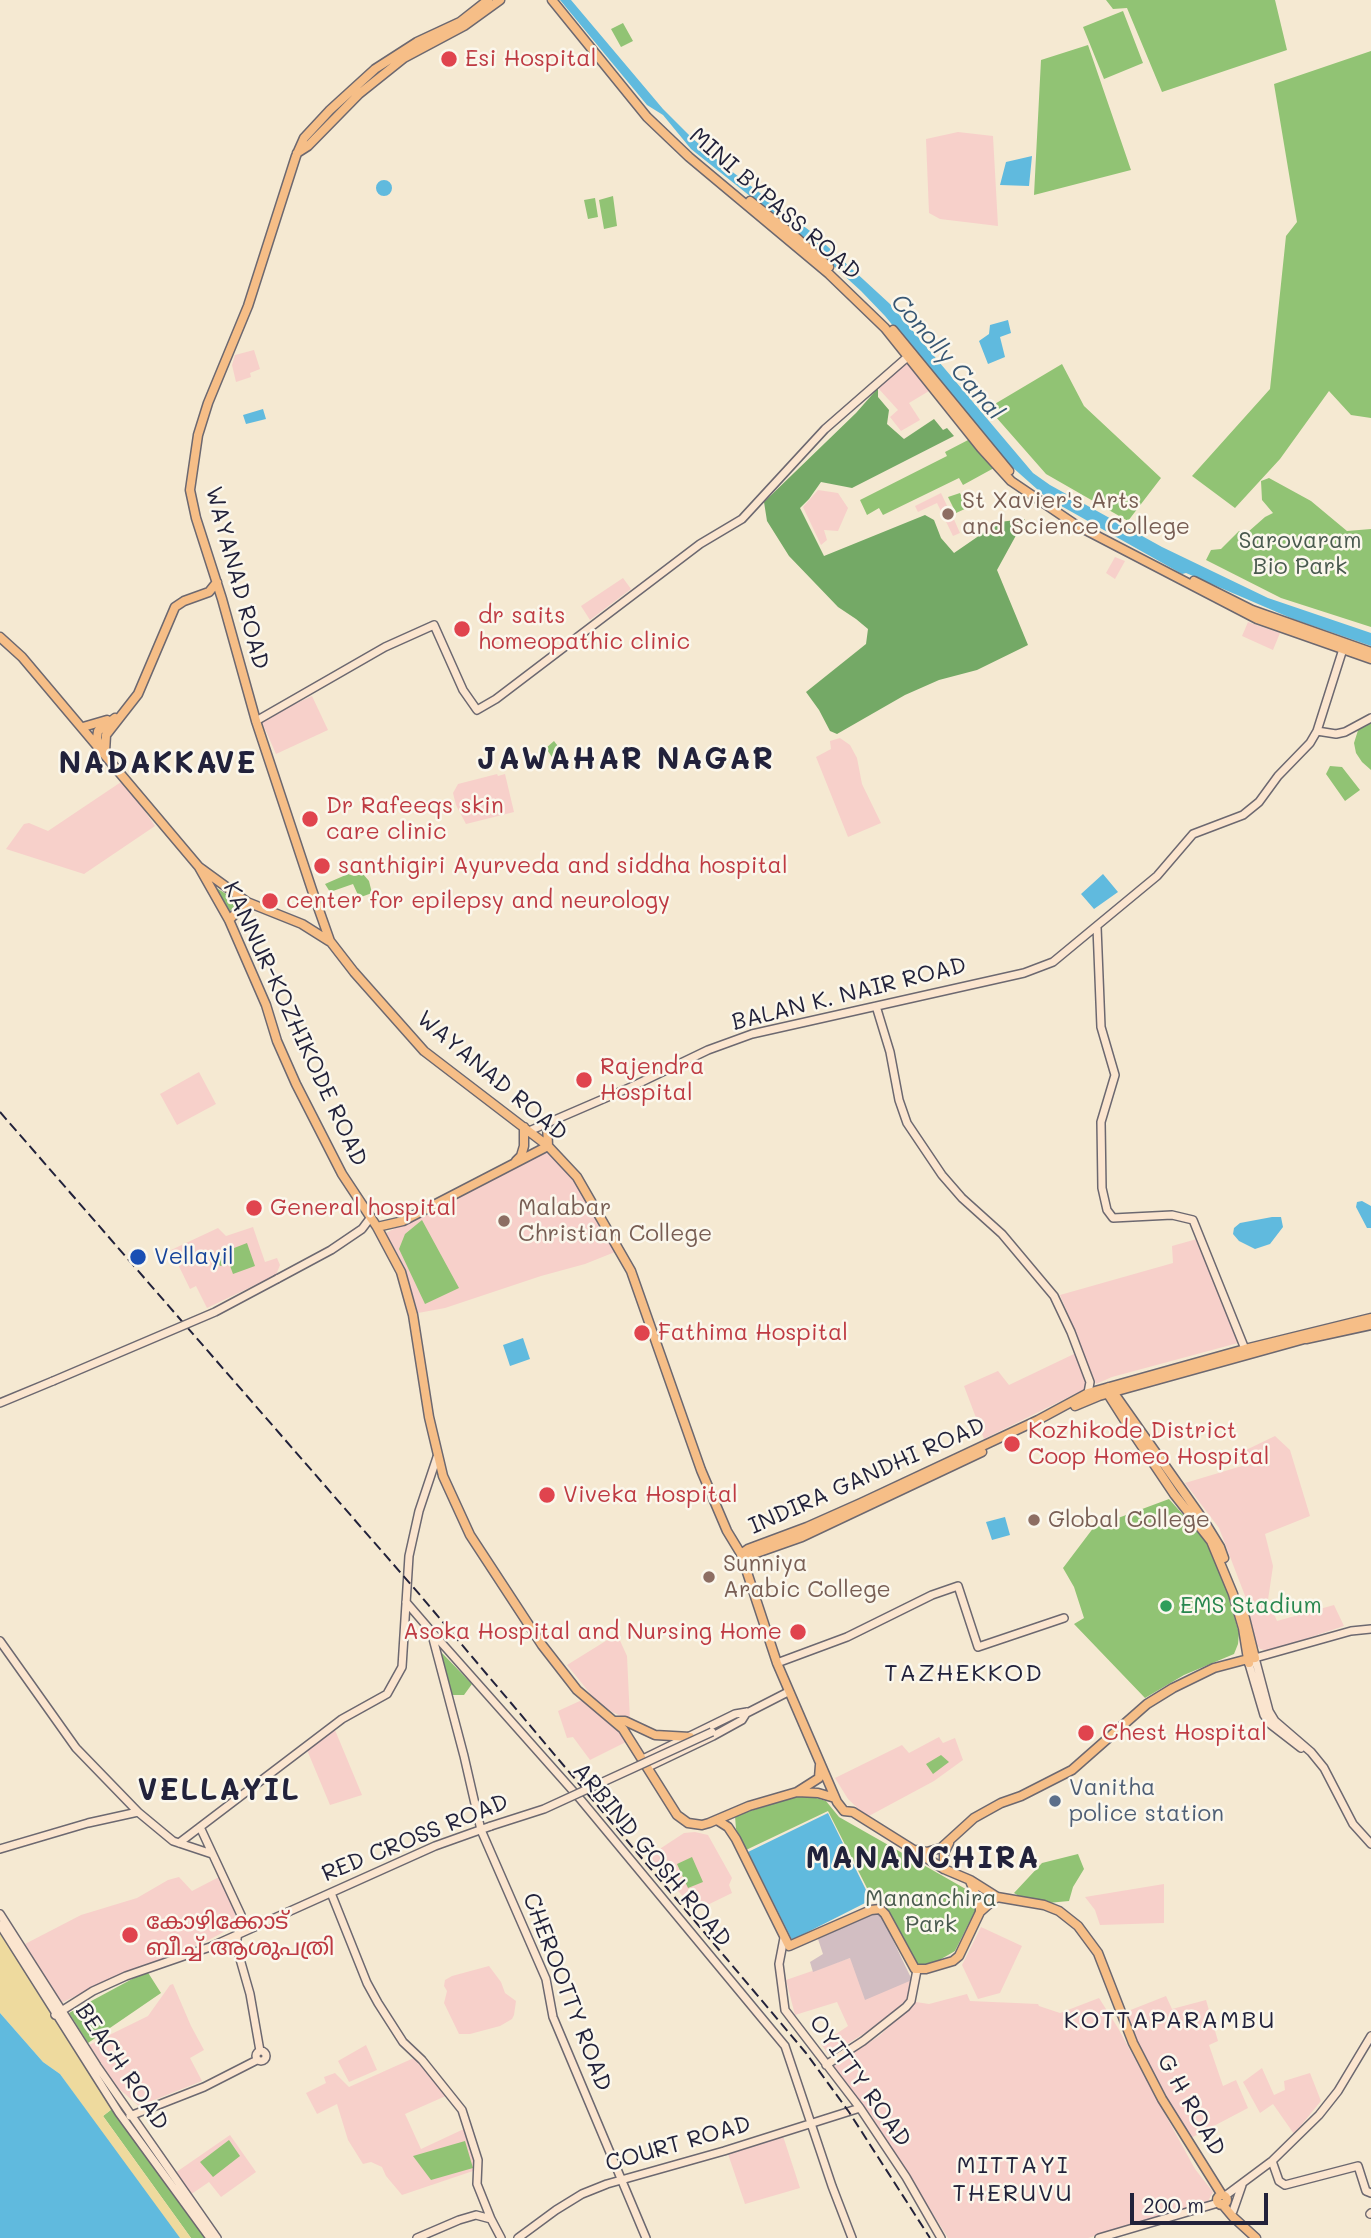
<!DOCTYPE html>
<html>
<head>
<meta charset="utf-8">
<style>
  body { margin:0 }
  #map { position:relative; width:1371px; height:2238px; overflow:hidden; background:#f5e9d2; font-family:Mali,sans-serif }
  canvas { display:block }
  .scale { position:absolute; left:1130px; top:2193px; width:138px; height:32px; box-sizing:border-box; border:4px solid #22223b; border-top:0; padding-left:9px; font-size:21px; line-height:24px; white-space:nowrap; color:#22223b; -webkit-text-stroke:5px #fbf7ec; paint-order:stroke }
</style>
</head>
<body>
<div id="map">
<canvas width="1371" height="2238"></canvas>
<div class="scale">200 m</div>
</div>
<script>
const ctx = document.querySelector('canvas').getContext('2d');
ctx.lineJoin = 'round';
function fill(path, color) { ctx.fillStyle = color; ctx.fill(path, 'evenodd'); }
const poly = rows => new Path2D(rows.map(r => 'M' + r).join(''));
function stroke(path, color, width, dash) { ctx.strokeStyle = color; ctx.lineWidth = width; ctx.lineCap = dash ? 'butt' : 'round'; ctx.setLineDash(dash || []); ctx.stroke(path); }
function drawText(font, color, halo, rows, align = 'center') {
  ctx.font = font + ' Mali,"Noto Sans Malayalam",sans-serif'; ctx.lineWidth = 5; ctx.setLineDash([]); ctx.textBaseline = 'middle'; ctx.strokeStyle = halo; ctx.fillStyle = color; for (const [text, x, y, turn = 0] of rows) {
    ctx.save(); ctx.translate(x, y); ctx.rotate((+turn || 0) * Math.PI / 180); ctx.textAlign = isNaN(turn) ? turn : align; if (halo) ctx.strokeText(text, 0, 0); ctx.fillText(text, 0, 0); ctx.restore();
  }
}
const built = poly([
  [958,132,993,136,998,226,940,219,929,213,926,139],
  [254,350,260,369,250,373,251,377,236,382,232,365,235,355],
  [907,363,929,391,909,403,920,420,901,431,890,417,898,410,878,388],
  [818,490,838,493,848,508,838,531,824,530,827,540,821,545,803,507],
  [941,493,949,510,954,508,956,513,952,515,960,533,953,536,937,503,918,512,915,506],
  [1115,557,1125,561,1115,579,1106,573],
  [623,578,631,589,590,620,581,606],
  [1248,622,1280,633,1273,650,1242,636],
  [312,696,328,730,276,754,261,720],
  [840,738,850,745,857,758,862,784,881,823,848,837,816,757,831,749,830,741],
  [497,774,498,776,505,774,514,812,466,824,456,805,453,793,458,784],
  [124,780,155,826,84,874,6,849,24,824,29,823,48,831],
  [199,1072,216,1104,177,1125,160,1094],
  [547,1149,572,1176,615,1252,585,1264,541,1276,445,1308,418,1313,405,1268,386,1233],
  [253,1227,265,1262,277,1258,280,1265,276,1275,207,1308,196,1286,190,1289,171,1250,218,1228,226,1236],
  [1197,1239,1238,1343,1112,1377,1096,1384,1060,1295,1173,1263,1172,1246],
  [1076,1353,1086,1378,1085,1389,984,1439,964,1386,998,1371,1009,1385],
  [1275,1436,1290,1450,1310,1516,1265,1534,1273,1566,1268,1600,1277,1621,1334,1605,1344,1626,1269,1651,1260,1649,1256,1644,1247,1601,1219,1528,1185,1483,1252,1463,1246,1450],
  [617,1634,627,1656,630,1720,612,1712,593,1697,567,1665],
  [582,1700,613,1723,628,1741,590,1760,573,1737,567,1738,558,1711],
  [335,1730,362,1795,330,1805,307,1750],
  [939,1737,943,1743,955,1738,963,1760,934,1781,867,1817,848,1799,835,1778,902,1745,909,1753],
  [695,1832,708,1835,732,1878,729,1885,732,1893,695,1911,649,1856,684,1833],
  [179,1877,192,1891,219,1877,235,1909,235,1916,240,1918,234,1922,233,1927,190,1950,120,1975,61,2003,25,1944,81,1915,137,1898,168,1880],
  [1164,1884,1164,1923,1100,1925,1095,1910,1085,1897],
  [981,1927,1022,1946,1000,1993,978,1999,962,1965],
  [850,1958,912,1980,909,1999,865,2033,829,2055,821,2044,848,2026,837,2002,795,2015,786,1980],
  [489,1966,501,1982,505,1993,516,2001,514,2015,512,2019,500,2026,470,2034,459,2034,444,2003,447,1991,444,1986,445,1980,452,1976],
  [173,1984,191,2026,204,2050,190,2058,202,2081,139,2106,118,2088,89,2045,148,2016,170,1985],
  [967,1994,970,2001,1038,2004,1039,2006,1060,2013,1099,1998,1118,2028,1195,2169,1213,2192,1206,2205,1088,2238,948,2238,871,2115,834,2066,879,2036,916,2002,929,2004],
  [1166,1996,1172,2009,1206,2000,1218,2041,1209,2045,1223,2086,1236,2080,1248,2108,1189,2139,1123,2013],
  [366,2045,377,2070,349,2082,338,2061],
  [416,2057,448,2095,405,2114,421,2149,466,2128,476,2170,402,2195,386,2176,382,2167,371,2162,363,2164,348,2140,337,2104,317,2114,306,2093,326,2083,324,2077,335,2073,349,2087],
  [1262,2068,1274,2095,1285,2090,1284,2081,1310,2073,1321,2101,1294,2134,1273,2104,1260,2113,1243,2082],
  [230,2135,256,2172,221,2197,209,2182,190,2195,175,2173],
  [783,2136,800,2188,745,2204,728,2154]
]);
const industrial = poly([
  [872,1912,877,1912,882,1917,912,1980,865,2000,850,1958,813,1972,810,1962,823,1954,818,1939]
]);
const green = poly([
  [1106,0,1275,0,1287,50,1162,92,1127,8,1113,9],
  [1123,11,1143,63,1104,79,1083,27],
  [623,23,633,41,621,47,611,29],
  [1088,45,1131,170,1034,195,1041,60],
  [1371,51,1371,418,1351,415,1329,391,1280,459,1235,508,1192,476,1270,389,1286,236,1297,222,1274,84],
  [613,196,617,226,604,229,599,200],
  [595,198,598,217,588,219,584,200],
  [1062,364,1084,406,1161,478,1128,521,1046,474,988,408],
  [970,439,994,468,963,485,959,478,883,515,879,508,867,515,860,500,947,456,945,452],
  [1269,478,1311,501,1347,531,1371,529,1371,627,1281,598,1206,560,1211,550,1221,549,1239,531,1248,532,1265,517,1273,513,1262,500,1261,481],
  [960,493,967,508,956,513,948,497],
  [1371,714,1371,770,1362,762,1356,753,1354,743,1360,724],
  [554,741,567,758,557,765,546,748],
  [1330,766,1342,767,1360,790,1345,801,1326,774],
  [348,874,354,876,363,874,369,881,372,893,361,897,358,895,353,884,330,892,325,884],
  [215,887,239,902,229,912],
  [422,1220,459,1288,425,1304,399,1249,405,1234],
  [247,1243,255,1266,233,1274,229,1263,220,1266,216,1255],
  [1169,1499,1209,1544,1217,1557,1239,1633,1238,1644,1234,1654,1184,1675,1145,1698,1074,1624,1084,1618,1074,1587,1063,1568,1094,1527],
  [441,1652,472,1684,464,1695,452,1695],
  [941,1755,949,1762,933,1774,926,1764],
  [803,1794,826,1801,839,1817,971,1892,977,1907,955,1951,936,1962,922,1965,917,1964,884,1904,873,1900,828,1811,746,1850,736,1829,735,1816],
  [1078,1854,1084,1869,1073,1887,1069,1901,1048,1903,1024,1899,1014,1893,1042,1863],
  [692,1857,703,1882,688,1888,677,1864],
  [147,1971,161,1993,88,2043,69,2013],
  [112,2109,205,2238,191,2238,103,2116],
  [229,2140,240,2156,213,2177,200,2162],
  [465,2141,473,2168,431,2180,413,2156]
]);
const forest = poly([
  [878,388,878,397,889,410,887,424,904,439,934,419,943,430,947,428,954,436,852,488,821,482,809,499,800,508,824,556,925,515,934,520,941,538,954,553,999,522,1025,519,997,570,1028,645,977,670,939,680,905,695,837,734,830,731,819,710,806,692,866,644,868,629,856,619,838,607,789,556,767,521,764,502,856,413]
]);
const sand = poly([
  [0,1933,110,2104,112,2109,103,2116,191,2238,176,2238,60,2074,43,2062,0,2013]
]);
const water = poly([
  [560,0,571,0,663,109,692,138,722,164,814,234,890,304,1033,473,1050,485,1162,547,1268,598,1371,633,1371,646,1293,619,1186,573,1182,574,1047,498,1002,458,885,316,861,291,805,240,691,149,663,115,647,105],
  [1032,156,1029,186,1000,185,1006,162],
  '376 188a8 8 0 1 1 16 0a8 8 0 1 1-16 0Z',
  [1008,320,1011,333,1000,337,1005,357,988,364,979,341,989,334,990,325],
  [263,409,266,419,246,424,243,415],
  [1103,874,1118,892,1094,909,1081,894],
  [1362,1201,1371,1206,1371,1228,1367,1228,1356,1207,1357,1202],
  [1272,1217,1281,1217,1283,1227,1270,1244,1255,1249,1239,1241,1233,1234,1234,1228,1240,1223],
  [523,1338,530,1359,510,1366,503,1345],
  [1005,1517,1010,1535,992,1540,986,1522],
  [828,1813,871,1900,792,1940,748,1852],
  [0,2013,43,2062,60,2074,180,2238,0,2238]
]);
const secondary = poly([
  [256,721,385,647,434,625,463,690,477,710,496,699,700,544,742,519,825,429,912,353],
  [1317,731,1336,734,1345,732,1371,718],
  [1097,927,1101,1027,1115,1075,1101,1122,1102,1188,1107,1210,1113,1218,1172,1215,1193,1220,1245,1349],
  [876,1006,890,1052,899,1100,907,1123,942,1175,962,1198,1002,1234,1054,1296,1071,1332,1090,1382,1088,1393],
  [529,1131,631,1087,708,1050,752,1034,1024,973,1053,962,1157,876,1193,834,1243,815,1259,802,1278,776,1310,743,1317,731,1343,649],
  [277,1279,331,1250,362,1229,371,1217],
  [0,1403,53,1381],
  [406,1602,431,1631,464,1756,481,1830,546,1979,553,2017,646,2238],
  [1371,1629,1351,1631,1255,1658,1269,1711,1275,1721,1311,1752,1324,1768,1353,1824,1371,1844],
  [431,1631,581,1800,785,2046,832,2186,852,2238],
  [0,1641,76,1748,138,1812],
  [777,1663,847,1637,932,1595,958,1586,978,1647,1064,1618],
  [1252,1663,1249,1664,1264,1715,1270,1724,1301,1748],
  [745,1714,788,1692],
  [643,1759,735,1714,747,1712],
  [648,1767,713,1736,742,1720,747,1712],
  [200,1827,241,1915,236,1945,250,1994,260,2051],
  [179,1843,342,1719,387,1694,402,1667,409,1556,419,1511,437,1457],
  [0,1849,88,1823,138,1812,173,1841,212,1854],
  [331,1893,367,1983,378,2003,403,2042,422,2060,462,2110,478,2160,477,2184,491,2219],
  [0,1914,97,2066,217,2238],
  [0,1925,119,2113,210,2238],
  [784,1938,779,1964,785,2010,860,2108,906,2177,941,2238],
  [55,2015,93,1991,126,1976,210,1947,435,1846,491,1826],
  '256 2056a5 5 0 1 1 10 0a5 5 0 1 1-10 0Z',
  [826,2065,863,2041,906,2007,911,2001,917,1970],
  [130,2116,204,2087,257,2060],
  [1272,2161,1279,2181,1285,2185,1358,2166,1366,2191,1371,2193],
  [1225,2196,1272,2161,1319,2115,1338,2091,1371,2036],
  [1233,2211,1242,2185],
  [1370,2214,1371,2213],
  [417,2238,459,2220,476,2215,491,2219,501,2238],
  [518,2238,556,2210,582,2194,607,2184,724,2151,860,2108],
  [1099,2238,1218,2203]
]);
const primary = poly([
  [488,0,460,22,417,42,375,69,330,110,304,138,296,156,248,306,208,403,198,435,190,490,196,518,222,599,256,721,312,890,330,941,354,972,424,1051,548,1146,577,1177,631,1271,701,1470,727,1531,741,1554,777,1663,837,1802,844,1811,853,1812,944,1869,970,1880,997,1897,1044,1905,1059,1911,1078,1926,1098,1953,1133,2043,1162,2099,1222,2195],
  [552,0,647,117,689,157,829,274,885,328,981,448,1011,481,1076,525,1257,619,1371,659],
  [297,153,308,146,359,94,404,58,464,26,500,0],
  [750,201,798,239,829,267],
  [893,330,1009,471],
  [1194,581,1252,610,1371,652],
  [0,637,22,657,199,867,247,902,302,924,329,941],
  [83,727,107,720],
  [99,745,97,738,98,731,115,718],
  [105,752,106,735,138,694,175,607,184,601,209,592,217,582],
  [199,867,229,920,266,1005,277,1041,296,1084,342,1174,377,1227,401,1272,413,1315,429,1417,443,1476,470,1535,542,1645,577,1690,623,1729,677,1815,688,1823,702,1825,709,1823,749,1806,797,1792,818,1793,835,1798],
  [229,920,247,902],
  [547,1123,548,1146],
  [516,1161,521,1156,524,1146,524,1127],
  [377,1227,403,1221,548,1146],
  [1306,1339,1371,1325],
  [1111,1389,1204,1521,1220,1547,1224,1558],
  [1075,1406,1099,1396,1308,1338],
  [741,1554,748,1549,807,1527,861,1503,1038,1420,1088,1393,1245,1349,1371,1318],
  [741,1554,748,1556,802,1537,982,1452],
  [1243,1610,1255,1658,1248,1659,1249,1663],
  [614,1721,625,1721,655,1735,690,1737],
  [797,1792,819,1778,820,1765],
  [717,1820,728,1827,736,1839,789,1946,871,1910,880,1909,885,1914,915,1969,926,1969,953,1961,959,1956,980,1912,980,1905,970,1881],
  [918,1850,927,1852,941,1848,974,1818,1001,1803,1021,1796,1072,1770,1147,1704,1173,1688,1214,1668,1248,1659,1243,1628,1233,1594,1211,1541,1174,1494,1129,1427,1108,1394,1109,1387],
  [944,1869,944,1853,949,1843],
  [980,1912,997,1897],
  '1217 2200a5 5 0 1 1 10 0a5 5 0 1 1-10 0Z',
  [1222,2204,1233,2217,1256,2238]
]);
const rail = poly([
  [0,1112,420,1595,806,2053,849,2112,930,2238]
]);
const secondaryBridge = poly([
  [53,1381,215,1312,277,1279],
  [491,1826,544,1809,712,1732]
]);
const markers = [
  [449,59,9,"#e0444e"],
  [948,514,7,"#8d6e63"],
  [462,629,9,"#e0444e"],
  [310,819,9,"#e0444e"],
  [322,866,9,"#e0444e"],
  [270,901,9,"#e0444e"],
  [584,1080,9,"#e0444e"],
  [254,1208,9,"#e0444e"],
  [504,1221,7,"#8d6e63"],
  [138,1257,9,"#1a4fb4"],
  [642,1333,9,"#e0444e"],
  [1012,1444,9,"#e0444e"],
  [547,1495,9,"#e0444e"],
  [1034,1520,7,"#8d6e63"],
  [709,1577,7,"#8d6e63"],
  [1166,1606,7,"#2e9e5b"],
  [798,1632,9,"#e0444e"],
  [1086,1733,9,"#e0444e"],
  [1055,1801,7,"#5c6f8a"],
  [130,1935,9,"#e0444e"]
];
const healthNames = [
  ["Esi Hospital",465,59],
  ["dr saits",478,616],
  ["homeopathic clinic",478,642],
  ["Dr Rafeeqs skin",326,806],
  ["care clinic",326,832],
  ["santhigiri Ayurveda and siddha hospital",338,866],
  ["center for epilepsy and neurology",286,901],
  ["Rajendra",600,1067],
  ["Hospital",600,1093],
  ["General hospital",270,1208],
  ["Fathima Hospital",658,1333],
  ["Kozhikode District",1028,1431],
  ["Coop Homeo Hospital",1028,1457],
  ["Viveka Hospital",563,1495],
  ["Asoka Hospital and Nursing Home",782,1632,"right"],
  ["Chest Hospital",1102,1733],
  ["കോഴിക്കോട്",146,1922],
  ["ബീച്ച് ആശുപത്രി",146,1948]
];
const streetNames = [
  ["MINI BYPASS ROAD",775,204,41],
  ["WAYANAD ROAD",237,578,75],
  ["BALAN K. NAIR ROAD",849,994,-14],
  ["KANNUR-KOZHIKODE ROAD",295,1024,65],
  ["WAYANAD ROAD",492,1076,40],
  ["INDIRA GANDHI ROAD",867,1476,-24],
  ["RED CROSS ROAD",415,1838,-22],
  ["ARBIND GOSH ROAD",652,1855,50],
  ["CHEROOTTY ROAD",567,1992,69],
  ["BEACH ROAD",122,2067,56],
  ["OYITTY ROAD",860,2081,54],
  ["G H ROAD",1191,2105,60],
  ["COURT ROAD",678,2144,-16]
];
const educationNames = [
  ["St Xavier's Arts",962,501],
  ["and Science College",962,527],
  ["Malabar",518,1208],
  ["Christian College",518,1234],
  ["Global College",1048,1520],
  ["Sunniya",723,1564],
  ["Arabic College",723,1590]
];
const parkNames = [
  ["Sarovaram",1300,541],
  ["Bio Park",1300,567],
  ["Mananchira",931,1899],
  ["Park",931,1925]
];
const transitNames = [
  ["Vellayil",154,1257]
];
const leisureNames = [
  ["EMS Stadium",1180,1606]
];
const serviceNames = [
  ["Vanitha",1069,1788],
  ["police station",1069,1814]
];
const waterNames = [
  ["Conolly Canal",947,357,49]
];
const neighbourhoodNames = [
  ["TAZHEKKOD",964,1674],
  ["KOTTAPARAMBU",1170,2021],
  ["MITTAYI",1013,2166],
  ["THERUVU",1013,2194]
];
const districtNames = [
  ["JAWAHAR NAGAR",626,760],
  ["NADAKKAVE",158,764],
  ["VELLAYIL",219,1791],
  ["MANANCHIRA",923,1859]
];
fill(built, '#f7d0ca');
fill(industrial, '#d2bec2');
fill(green, '#91c374');
fill(forest, '#74a966');
fill(sand, '#eeda9e');
fill(water, '#60bade');
stroke(secondary, '#6c6870', 10);
stroke(primary, '#6c6870', 11);
stroke(secondary, '#fbe5cf', 7);
stroke(primary, '#f6be87', 8);
stroke(rail, '#22223b', 2, [10, 5]);
stroke(secondaryBridge, '#6c6870', 10, []);
stroke(secondaryBridge, '#fbe5cf', 7);
for (const [x, y, r, color] of markers) { const dot = new Path2D(); dot.arc(x, y, r, 0, 2 * Math.PI); ctx.fillStyle = color; ctx.fill(dot); stroke(dot, '#fbf7ec', 2.5); }
drawText('23px', '#be3a42', '#fbf7ec', healthNames, 'left');
drawText('23px', '#22223b', '#fbf7ec', streetNames);
drawText('23px', '#785e54', '#fbf7ec', educationNames, 'left');
drawText('23px', '#495a4f', '#fbf7ec', parkNames);
drawText('23px', '#164399', '#fbf7ec', transitNames, 'left');
drawText('23px', '#27864d', '#fbf7ec', leisureNames, 'left');
drawText('23px', '#4e5e75', '#fbf7ec', serviceNames, 'left');
drawText('italic 24px', '#385774', '#fbf7ec', waterNames);
ctx.letterSpacing = '2px';
drawText('24px', '#22223b', '#fbf7ec', neighbourhoodNames);
ctx.letterSpacing = '0px';
ctx.letterSpacing = '2px';
drawText('bold 30px', '#22223b', '#fbf7ec', districtNames);
ctx.letterSpacing = '0px';
</script>
</body>
</html>
